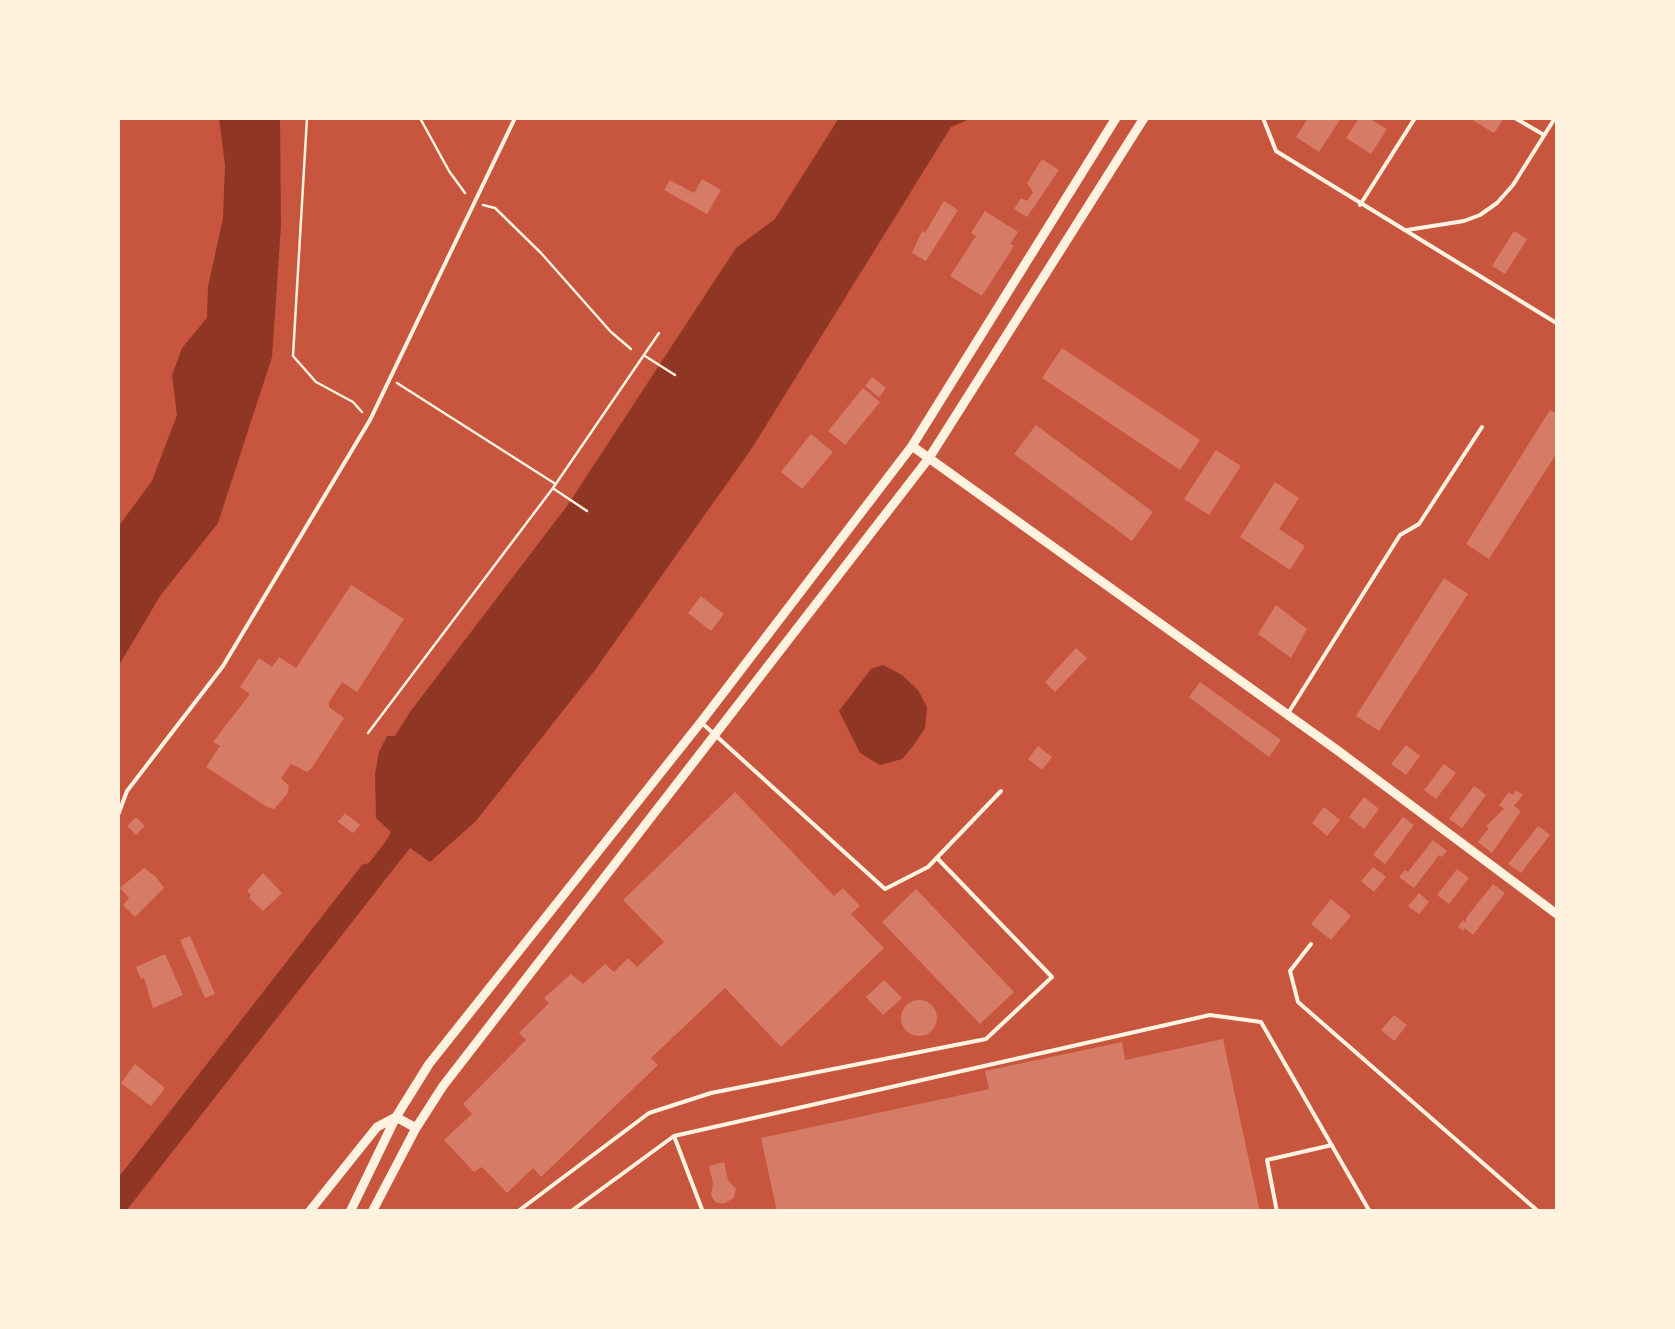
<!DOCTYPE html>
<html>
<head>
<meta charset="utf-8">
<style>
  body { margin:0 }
  #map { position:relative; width:1675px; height:1329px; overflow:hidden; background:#c8553d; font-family:Rubik,sans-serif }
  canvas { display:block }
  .frame { position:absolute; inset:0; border:120px solid #fff3e0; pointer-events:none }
</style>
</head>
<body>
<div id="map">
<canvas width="1675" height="1329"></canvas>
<div class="frame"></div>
</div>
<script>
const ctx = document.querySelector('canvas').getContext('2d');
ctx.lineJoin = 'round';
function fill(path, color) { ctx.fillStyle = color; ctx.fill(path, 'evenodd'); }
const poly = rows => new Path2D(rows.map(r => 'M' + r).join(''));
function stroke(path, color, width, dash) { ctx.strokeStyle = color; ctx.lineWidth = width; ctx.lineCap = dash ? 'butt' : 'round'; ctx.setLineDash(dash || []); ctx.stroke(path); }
const water = poly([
  [219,118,280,118,281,226,272,357,218,523,160,596,118,667,118,527,152,481,177,415,172,375,182,348,207,318,208,287,223,218,225,165],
  [839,118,972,118,951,127,752,448,595,670,476,821,430,862,410,848,126,1211,118,1211,118,1178,362,865,369,863,386,841,391,832,376,818,375,774,379,752,387,736,395,736,410,712,567,506,736,248,775,219],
  [883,665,902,675,918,690,927,707,925,728,913,746,902,759,880,765,860,753,839,711,871,669]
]);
const building = poly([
  [1308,118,1341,118,1319,152,1296,137],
  [1359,118,1368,118,1387,129,1371,154,1346,138],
  [1469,118,1499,118,1503,120,1494,133],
  [1042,159,1059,170,1027,217,1014,209,1021,198,1027,201,1033,192,1027,183],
  [702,179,721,190,707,214,664,190,670,180,694,193],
  [944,201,958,210,926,261,912,253,922,231,925,233],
  [985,211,1018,232,1010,244,1014,246,982,296,950,276,976,236,971,233],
  [1514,231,1527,239,1505,274,1492,266],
  [1062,348,1200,440,1180,470,1042,378],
  [872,377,886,388,879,397,865,386],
  [863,388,880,402,845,445,828,431],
  [1550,410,1558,414,1558,451,1489,559,1466,544],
  [1036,425,1153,512,1132,541,1014,454],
  [811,434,833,452,802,489,781,472],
  [1216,450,1241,466,1209,515,1184,499],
  [1275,482,1299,498,1279,529,1305,546,1290,570,1240,537],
  [1444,578,1468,594,1379,731,1356,716],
  [351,585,404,619,357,692,342,682,329,702,329,707,344,718,311,769,307,772,291,764,281,778,289,786,287,794,274,809,267,807,206,767,220,746,213,742,250,694,240,687,259,658,272,667,279,657,296,668],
  [701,596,724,614,711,631,688,613],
  [1276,605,1307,629,1291,658,1258,634],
  [1076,648,1087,658,1055,692,1045,682],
  [1200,682,1281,740,1269,757,1189,697],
  [1406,745,1420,756,1406,775,1391,764],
  [1038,746,1052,757,1042,770,1028,759],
  [1444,764,1456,773,1436,799,1424,790],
  [1474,786,1486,795,1462,828,1449,819],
  [1516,790,1523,795,1514,806,1521,811,1492,853,1478,842,1489,828,1486,826,1504,809,1499,805,1509,792,1513,795],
  [735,792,834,896,843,888,860,906,851,914,884,948,781,1047,725,988,651,1058,658,1065,541,1177,533,1168,507,1193,482,1167,474,1172,444,1140,472,1114,463,1104,526,1040,519,1033,549,1003,544,998,571,974,583,984,605,964,614,972,628,958,637,967,664,942,623,900],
  [1364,797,1379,809,1364,829,1349,817],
  [1324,807,1340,820,1327,836,1312,823],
  [345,813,360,825,353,833,338,822],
  [136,817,145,826,136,835,127,826],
  [1403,817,1414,825,1385,864,1373,855],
  [1538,826,1550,835,1521,873,1508,864],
  [1433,840,1447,851,1442,857,1439,855,1414,888,1399,877,1405,870,1408,872],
  [1373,867,1386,877,1374,892,1361,881],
  [144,868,156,877,164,888,135,917,123,905,129,898,120,888],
  [1457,869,1469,878,1449,904,1437,895],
  [263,873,282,893,263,911,249,898,251,895,247,891],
  [1493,884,1505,893,1473,935,1465,928,1463,931,1458,927,1463,920,1466,923,1466,918],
  [916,889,1014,992,980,1024,882,922],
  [1419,893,1429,902,1419,914,1408,906],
  [1331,899,1351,916,1331,940,1311,924],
  [190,936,215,994,205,998,180,940],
  [165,954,183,995,153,1008,144,978,141,979,136,967],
  [884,980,902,998,883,1015,866,997],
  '901 1018a18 18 0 1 1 36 0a18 18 0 1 1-36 0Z',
  [1394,1015,1407,1025,1394,1041,1381,1030],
  [1223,1039,1260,1212,777,1212,761,1138,989,1089,985,1071,1122,1042,1125,1060],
  [135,1064,165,1088,151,1106,121,1083],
  [724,1162,728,1180,736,1189,734,1198,723,1204,715,1202,711,1195,713,1183,709,1166]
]);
const path = poly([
  [307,118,293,356,316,382,353,402,362,412],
  [420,118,449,171,465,193],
  [483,205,495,208,541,253,611,332,631,349],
  [645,356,675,375],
  [397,383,554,483],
  [554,489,587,511],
  [368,733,553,488,659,333]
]);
const service = poly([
  [1263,118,1276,151,1558,324],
  [1515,118,1544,135],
  [1360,205,1415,118],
  [1407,230,1464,221,1480,215,1497,203,1513,185,1555,118],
  [1287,715,1400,535,1419,524,1482,427],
  [703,724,885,889,928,867,1001,791],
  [118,815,127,791,223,666,370,420,515,118],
  [1311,944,1290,971,1298,1002,1539,1212],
  [674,1136,703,1212],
  [517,1212,649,1113,711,1093,986,1039,1052,977,937,858],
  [570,1212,674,1136,1210,1015,1261,1022,1370,1212],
  [1277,1212,1267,1160,1332,1145]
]);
const tertiary = poly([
  [912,446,1337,750,1558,915],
  [309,1212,377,1127,396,1117,416,1128],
  [350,1212,396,1117,429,1064,701,722,912,446,1116,118],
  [372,1212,416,1128,443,1086,929,458,1144,118]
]);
fill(water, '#8f3625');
fill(building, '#d67c66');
stroke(path, '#fff3e0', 2.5);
stroke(service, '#fff3e0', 4);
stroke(tertiary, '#fff3e0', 9);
</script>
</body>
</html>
